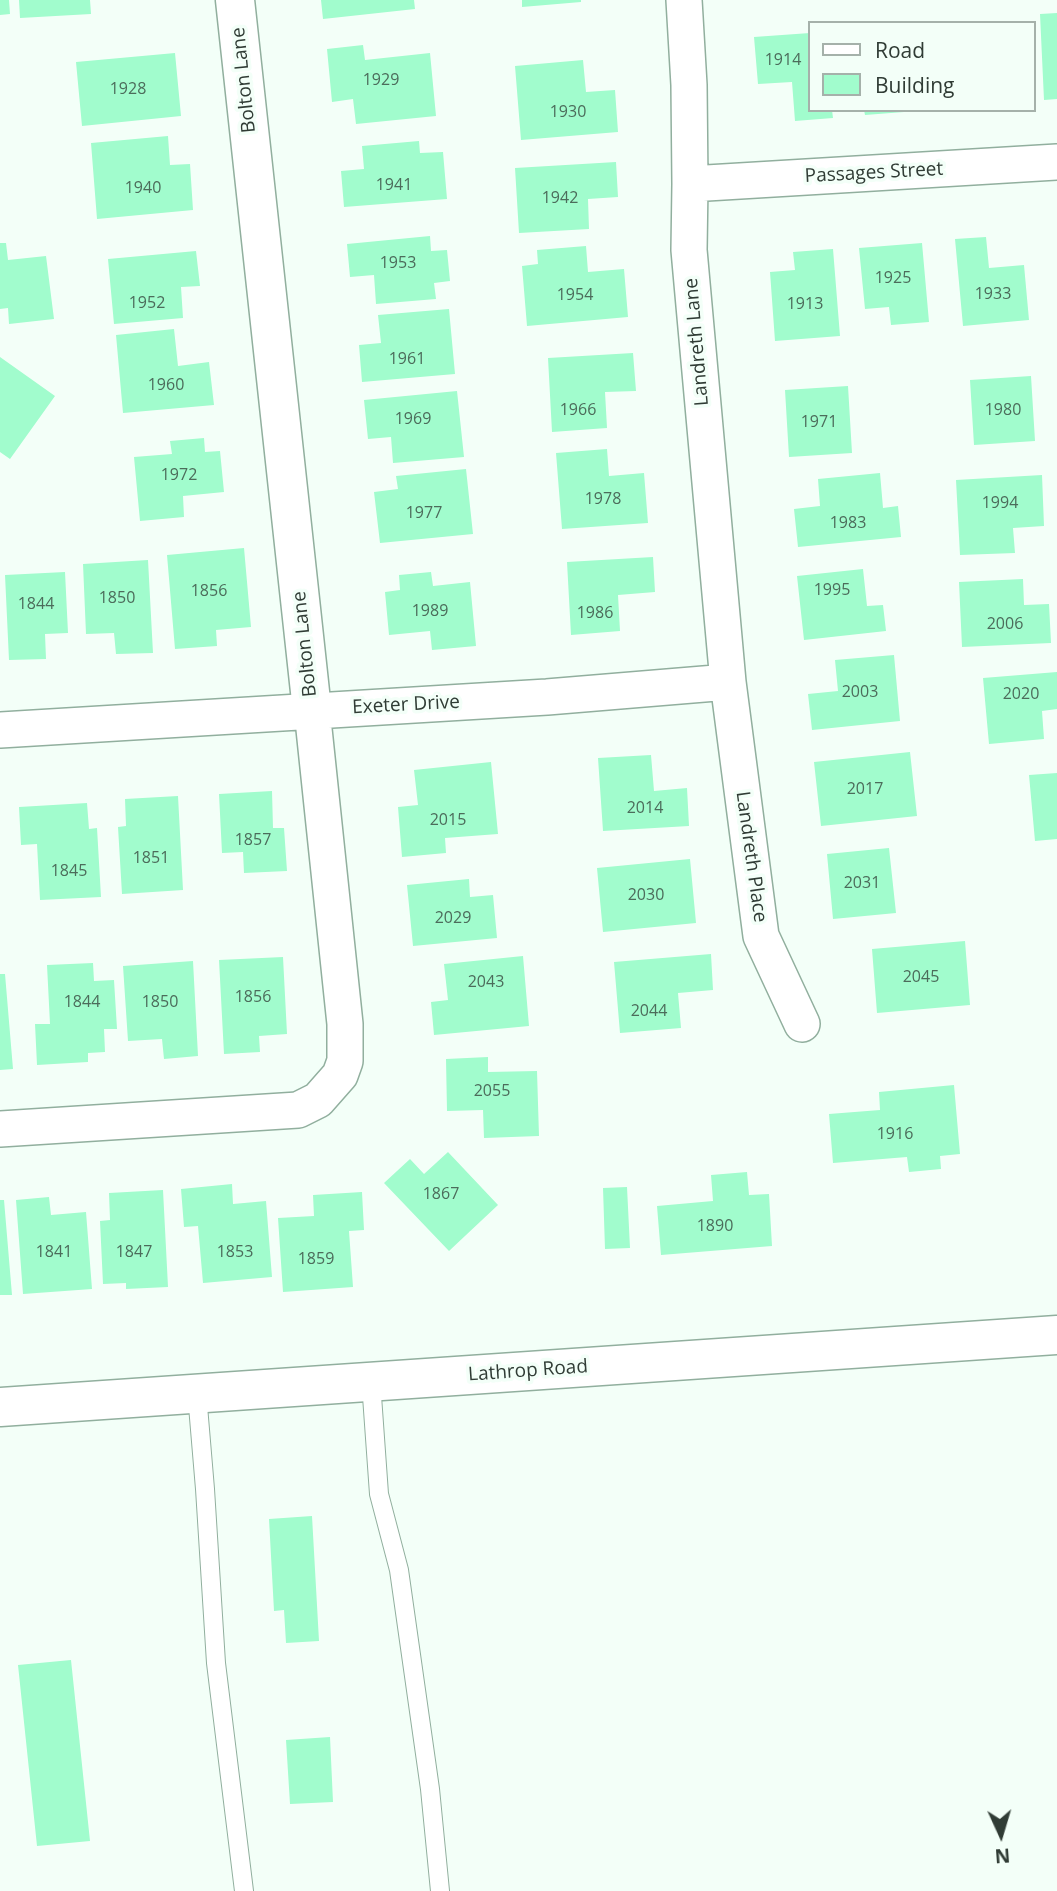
<!DOCTYPE html>
<html>
<head>
<meta charset="utf-8">
<style>
  body { margin:0 }
  #map { position:relative; width:1057px; height:1891px; overflow:hidden; background:#f3fff8; font-family:"Open Sans",sans-serif }
  canvas { display:block }
  .legend { position:absolute; left:808px; top:21px; width:228px; height:91px; box-sizing:border-box; background:#f3fff8; border:2px solid #a5b1aa; margin:0; padding:9px 12px; list-style:none; font-size:21px; color:#303c35 }
  .legend li { display:flex; align-items:center; gap:14px; height:35px }
  .legend b { width:35px; border:2px solid #a5b1aa }
  .north { position:absolute; left:966px; top:1800px; width:70px; height:70px; -webkit-text-stroke:5px #f3fff8; paint-order:stroke; rotate:176deg; font-size:19px; font-weight:700; line-height:28px; text-align:center; color:#303c35 }
  .north::after { content:''; display:block; margin:auto; width:24px; height:32px; background:#303c35; clip-path:polygon(50% 0,100% 100%,50% 72%,0 100%) }
</style>
</head>
<body>
<div id="map">
<canvas width="1057" height="1891"></canvas>
<ul class="legend">
<li><b style="height:9px;background:#fff"></b>Road</li>
<li><b style="height:19px;background:#a1fccd"></b>Building</li>
</ul>
<div class="north">N</div>
</div>
<script>
const ctx = document.querySelector('canvas').getContext('2d');
ctx.lineJoin = 'round';
function fill(path, color) { ctx.fillStyle = color; ctx.fill(path, 'evenodd'); }
const poly = rows => new Path2D(rows.map(r => 'M' + r).join(''));
function stroke(path, color, width, dash) { ctx.strokeStyle = color; ctx.lineWidth = width; ctx.lineCap = dash ? 'butt' : 'round'; ctx.setLineDash(dash || []); ctx.stroke(path); }
function drawText(font, color, halo, rows, align = 'center') {
  ctx.font = font + ' "Open Sans",sans-serif'; ctx.lineWidth = 7; ctx.setLineDash([]); ctx.textBaseline = 'middle'; ctx.strokeStyle = halo; ctx.fillStyle = color; for (const [text, x, y, turn = 0] of rows) {
    ctx.save(); ctx.translate(x, y); ctx.rotate((+turn || 0) * Math.PI / 180); ctx.textAlign = isNaN(turn) ? turn : align; if (halo) ctx.strokeText(text, 0, 0); ctx.fillText(text, 0, 0); ctx.restore();
  }
}
const building = poly([
  [0,0,9,0,10,14,0,15],
  [19,0,90,0,91,14,20,18],
  [321,0,414,0,415,9,323,19],
  [522,0,581,0,581,2,522,7],
  [1057,13,1057,99,1044,100,1040,14],
  [810,33,810,110,832,110,833,118,795,121,792,82,758,84,754,37],
  [363,45,365,60,430,53,436,116,356,124,353,99,332,102,327,49],
  [175,53,181,116,82,126,76,62],
  [583,60,586,92,615,90,618,132,521,140,515,66],
  [864,110,903,110,904,112,865,115],
  [168,136,170,165,190,164,193,210,97,219,91,143],
  [419,141,420,153,443,152,447,199,344,207,341,171,364,169,362,146],
  [616,162,618,197,588,199,589,229,519,233,515,168],
  [430,236,431,251,447,250,450,281,434,283,436,299,376,304,374,275,350,277,347,244],
  [986,237,989,268,1024,265,1029,320,963,326,955,239],
  [0,243,6,243,8,260,46,256,54,319,9,324,8,308,0,309],
  [922,243,929,322,891,325,889,307,865,309,859,248],
  [586,246,588,272,624,269,628,317,527,326,522,266,538,264,537,250],
  [833,249,840,336,775,341,770,272,795,270,793,252],
  [196,251,200,286,181,287,183,318,114,324,108,259],
  [449,309,455,374,362,382,359,345,381,343,378,315],
  [174,329,178,366,209,362,214,405,123,413,116,335],
  [633,353,636,391,605,392,607,428,552,432,548,358],
  [0,357,55,396,10,459,0,452],
  [1031,376,1035,441,974,445,970,380],
  [848,386,852,453,789,457,785,390],
  [457,391,464,457,393,463,391,437,368,439,364,400],
  [204,438,205,452,220,451,224,492,183,496,184,517,140,521,134,457,172,454,170,441],
  [607,449,609,476,644,473,648,523,562,529,556,453],
  [466,469,473,534,380,543,374,492,398,489,396,476],
  [880,473,883,508,898,506,901,537,798,547,794,509,820,506,818,479],
  [1042,475,1044,526,1013,528,1015,553,960,555,956,480],
  [244,548,251,627,216,630,217,646,175,649,167,555],
  [653,557,655,592,618,595,620,631,571,635,567,562],
  [148,560,153,653,116,654,114,633,86,634,83,564],
  [863,569,867,606,883,605,886,631,804,640,797,576],
  [65,572,68,633,45,634,46,659,9,660,5,575],
  [431,572,433,586,470,582,476,646,432,650,430,631,389,635,385,592,400,590,399,575],
  [1023,579,1024,605,1049,604,1051,643,962,647,959,582],
  [894,655,900,721,812,730,808,694,838,691,835,660],
  [1057,672,1057,709,1042,711,1044,739,989,744,983,678],
  [910,752,917,816,821,826,814,762],
  [651,755,654,791,687,788,689,826,603,831,598,758],
  [491,762,498,834,445,838,446,853,402,857,398,807,418,805,414,770],
  [1057,773,1057,839,1035,841,1029,775],
  [272,791,273,828,284,828,287,871,244,873,243,852,222,853,219,794],
  [178,796,183,890,122,894,118,827,126,826,125,799],
  [87,803,89,829,97,828,101,897,40,900,37,844,21,845,19,807],
  [889,848,896,913,833,919,827,854],
  [690,859,696,923,603,932,597,868],
  [469,879,470,897,493,895,497,938,413,946,407,885],
  [965,941,970,1005,877,1013,872,949],
  [711,954,713,990,678,993,681,1028,620,1033,614,962],
  [523,956,529,1026,434,1035,431,1002,448,1000,444,964],
  [283,957,287,1034,259,1036,260,1052,224,1054,219,960],
  [193,961,198,1056,164,1059,162,1039,128,1041,123,966],
  [93,963,94,981,114,980,117,1029,104,1029,105,1052,88,1053,88,1062,37,1065,35,1024,50,1024,47,965],
  [0,974,5,974,13,1069,0,1070],
  [488,1057,488,1072,537,1071,539,1136,484,1138,483,1110,447,1111,446,1059],
  [954,1085,960,1154,940,1156,941,1169,909,1172,907,1157,833,1163,829,1114,880,1110,879,1092],
  [448,1152,498,1205,449,1251,384,1183,410,1159,424,1174],
  [747,1172,749,1195,769,1194,772,1246,661,1255,657,1206,713,1201,711,1175],
  [232,1184,233,1204,266,1201,272,1277,203,1283,198,1226,184,1227,181,1189],
  [627,1187,630,1248,605,1249,603,1188],
  [163,1190,168,1287,126,1289,126,1283,103,1284,100,1221,110,1220,109,1193],
  [362,1192,364,1230,349,1231,353,1287,283,1292,278,1218,314,1216,313,1195],
  [49,1197,51,1215,86,1212,92,1289,23,1294,16,1200],
  [0,1200,4,1200,12,1295,0,1295],
  [312,1516,319,1641,286,1643,284,1610,274,1611,269,1519],
  [71,1660,90,1841,37,1846,18,1665],
  [330,1737,333,1802,290,1804,286,1740]
]);
const service = poly([
  [371,1382,379,1494,399,1570,430,1789,440,1891],
  [197,1394,205,1489,216,1663,244,1891]
]);
const minor = poly([
  [684,0,689,85,690,184,689,250,728,682,761,936,802,1024],
  [690,184,1057,162],
  [0,730,547,697,728,682],
  [0,1129,298,1110,318,1100,340,1075,345,1061,345,1024,312,710]
]);
const tertiary = poly([
  [235,0,312,710]
]);
const secondary = poly([
  [0,1407,1057,1335]
]);
const numberNames = [
  ["1914",783,60],
  ["1929",381,80],
  ["1928",128,89],
  ["1930",568,112],
  ["1941",394,185],
  ["1940",143,188],
  ["1942",560,198],
  ["1953",398,263],
  ["1925",893,278],
  ["1933",993,294],
  ["1954",575,295],
  ["1952",147,303],
  ["1913",805,304],
  ["1961",407,359],
  ["1960",166,385],
  ["1966",578,410],
  ["1980",1003,410],
  ["1969",413,419],
  ["1971",819,422],
  ["1972",179,475],
  ["1978",603,499],
  ["1994",1000,503],
  ["1977",424,513],
  ["1983",848,523],
  ["1995",832,590],
  ["1856",209,591],
  ["1850",117,598],
  ["1844",36,604],
  ["1989",430,611],
  ["1986",595,613],
  ["2006",1005,624],
  ["2003",860,692],
  ["2020",1021,694],
  ["2017",865,789],
  ["2014",645,808],
  ["2015",448,820],
  ["1857",253,840],
  ["1851",151,858],
  ["1845",69,871],
  ["2031",862,883],
  ["2030",646,895],
  ["2029",453,918],
  ["2045",921,977],
  ["2043",486,982],
  ["1856",253,997],
  ["1844",82,1002],
  ["1850",160,1002],
  ["2044",649,1011],
  ["2055",492,1091],
  ["1916",895,1134],
  ["1867",441,1194],
  ["1890",715,1226],
  ["1841",54,1252],
  ["1847",134,1252],
  ["1853",235,1252],
  ["1859",316,1259]
];
const streetNames = [
  ["Bolton Lane",244,80,-96],
  ["Passages Street",874,173,-3],
  ["Landreth Lane",697,342,-95],
  ["Bolton Lane",305,644,-96],
  ["Exeter Drive",406,705,-3],
  ["Landreth Place",751,857,82],
  ["Lathrop Road",528,1371,-4]
];
fill(building, '#a1fccd');
stroke(service, '#91af9e', 20);
stroke(minor, '#91af9e', 38);
stroke(tertiary, '#91af9e', 41);
stroke(secondary, '#91af9e', 41);
stroke(service, '#fff', 18);
stroke(minor, '#fff', 35);
stroke(tertiary, '#fff', 38);
stroke(secondary, '#fff', 38);
drawText('16px', '#4c6c5b', null, numberNames);
drawText('19px', '#303c35', '#f3fff8', streetNames);
</script>
</body>
</html>
